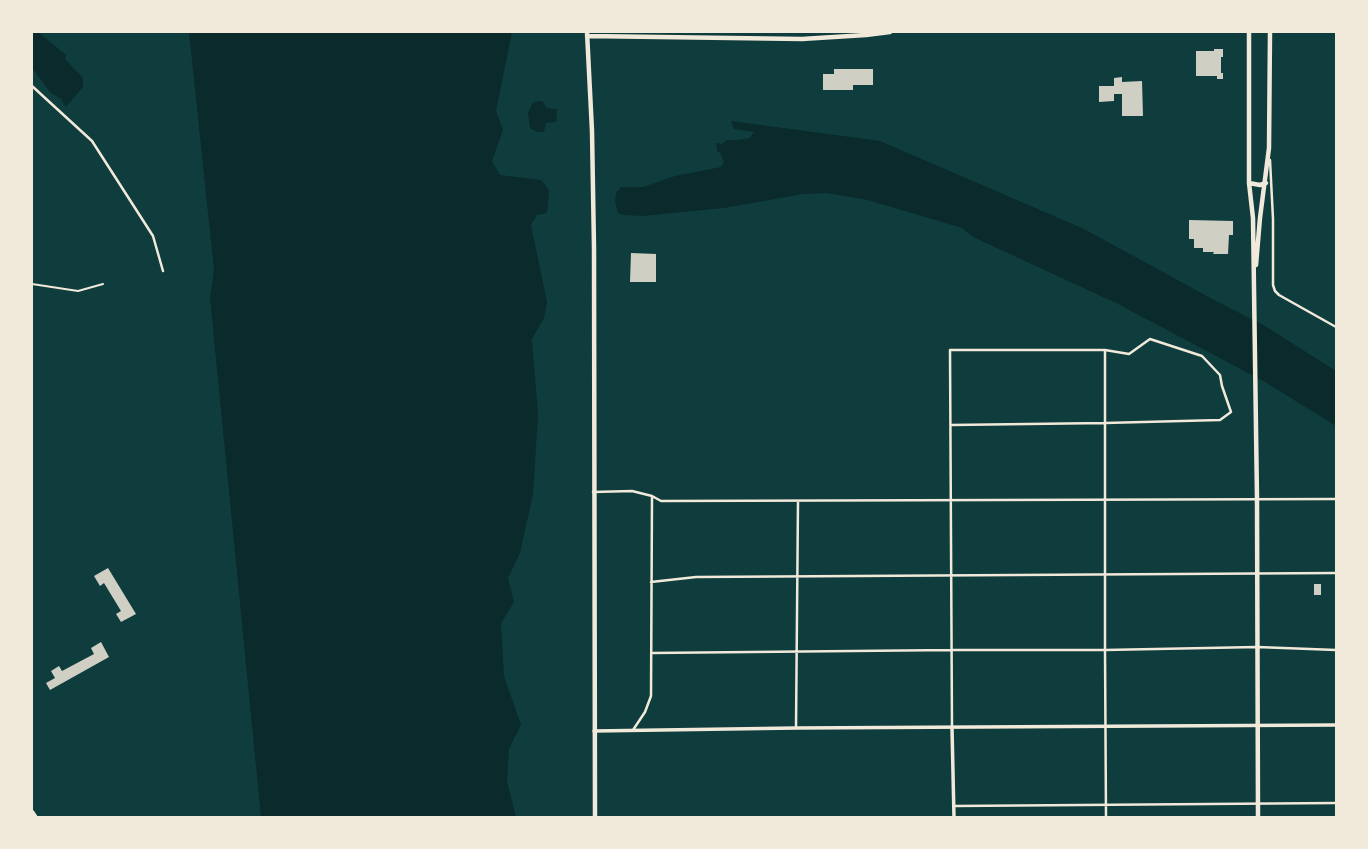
<!DOCTYPE html>
<html>
<head>
<meta charset="utf-8">
<style>
  body { margin:0 }
  #map { position:relative; width:1368px; height:849px; overflow:hidden; background:#0f3d3e; font-family:"PT Sans",sans-serif }
  canvas { display:block }
  .frame { position:absolute; inset:0; border:33px solid #f1e9da; pointer-events:none }
</style>
</head>
<body>
<div id="map">
<canvas width="1368" height="849"></canvas>
<div class="frame"></div>
</div>
<script>
const ctx = document.querySelector('canvas').getContext('2d');
ctx.lineJoin = 'round';
function fill(path, color) { ctx.fillStyle = color; ctx.fill(path, 'evenodd'); }
const poly = rows => new Path2D(rows.map(r => 'M' + r).join(''));
function stroke(path, color, width, dash) { ctx.strokeStyle = color; ctx.lineWidth = width; ctx.lineCap = dash ? 'butt' : 'round'; ctx.setLineDash(dash || []); ctx.stroke(path); }
const water = poly([
  [32,32,38,32,66,55,65,59,83,78,83,87,66,107,61,99,51,93,32,68],
  [189,32,512,32,496,111,503,130,492,161,500,175,541,180,549,190,547,213,537,215,531,225,547,302,544,318,532,339,538,416,533,494,520,553,508,578,514,602,501,623,504,676,521,725,509,749,507,781,516,817,261,817,210,298,214,270],
  [542,101,547,108,557,109,556,122,546,123,544,132,537,132,530,128,528,113,533,102],
  [731,121,880,141,1084,229,1216,301,1265,326,1336,371,1336,426,1265,382,1118,304,973,237,962,228,868,200,827,193,803,194,724,208,642,216,623,215,618,213,615,201,616,193,621,187,643,187,675,176,721,167,724,162,720,153,717,151,716,143,722,144,727,140,738,140,750,138,754,132,734,129]
]);
const building = poly([
  [1214,49,1223,49,1223,57,1221,57,1221,73,1223,73,1223,79,1217,79,1217,76,1196,76,1196,51,1214,51],
  [834,69,873,69,873,85,853,85,853,90,823,90,823,74,834,74],
  [1122,77,1122,82,1142,81,1143,116,1122,116,1122,94,1114,94,1114,101,1099,102,1099,86,1114,86,1114,78],
  [1189,220,1233,221,1233,235,1229,235,1228,254,1213,254,1214,252,1203,252,1203,248,1194,248,1194,239,1189,239],
  [631,253,656,254,656,282,630,282],
  [108,568,136,614,121,622,116,614,121,611,104,583,100,586,94,576],
  [1314,584,1321,584,1321,595,1314,595],
  [101,642,109,657,50,690,46,683,55,678,51,671,59,666,62,671,94,654,91,648]
]);
const service = poly([
  [32,284,78,291,103,284]
]);
const minor = poly([
  [32,86,92,141,153,236,163,271],
  [1270,160,1273,219,1273,285,1275,291,1279,295,1336,327],
  [1105,350,1105,650,1106,818],
  [951,425,1105,423,1220,420,1231,412,1222,386,1220,375,1202,356,1150,339,1129,354,1105,350,950,350,952,728],
  [593,492,632,491,652,496,661,501,1336,499],
  [651,582,696,577,1336,573],
  [652,653,952,650,1105,650,1257,647,1336,650],
  [796,728,798,501],
  [633,730,645,712,651,696,652,496],
  [955,806,1336,803]
]);
const tertiary = poly([
  [952,728,954,818],
  [594,731,796,728,1336,725]
]);
const secondary = poly([
  [587,32,592,131,594,248,595,818],
  [1249,32,1249,183,1253,218,1257,499,1258,818],
  [587,36,802,39,866,35,890,32],
  [1249,183,1260,185,1266,183],
  [1256,265,1260,218,1269,148,1270,32],
  [32,812,36,818]
]);
fill(water, '#0a2a2b');
fill(building, '#cfcfc3');
stroke(service, '#f1e9da', 2);
stroke(minor, '#f1e9da', 2.5);
stroke(tertiary, '#f1e9da', 3.5);
stroke(secondary, '#f1e9da', 4.5);
</script>
</body>
</html>
